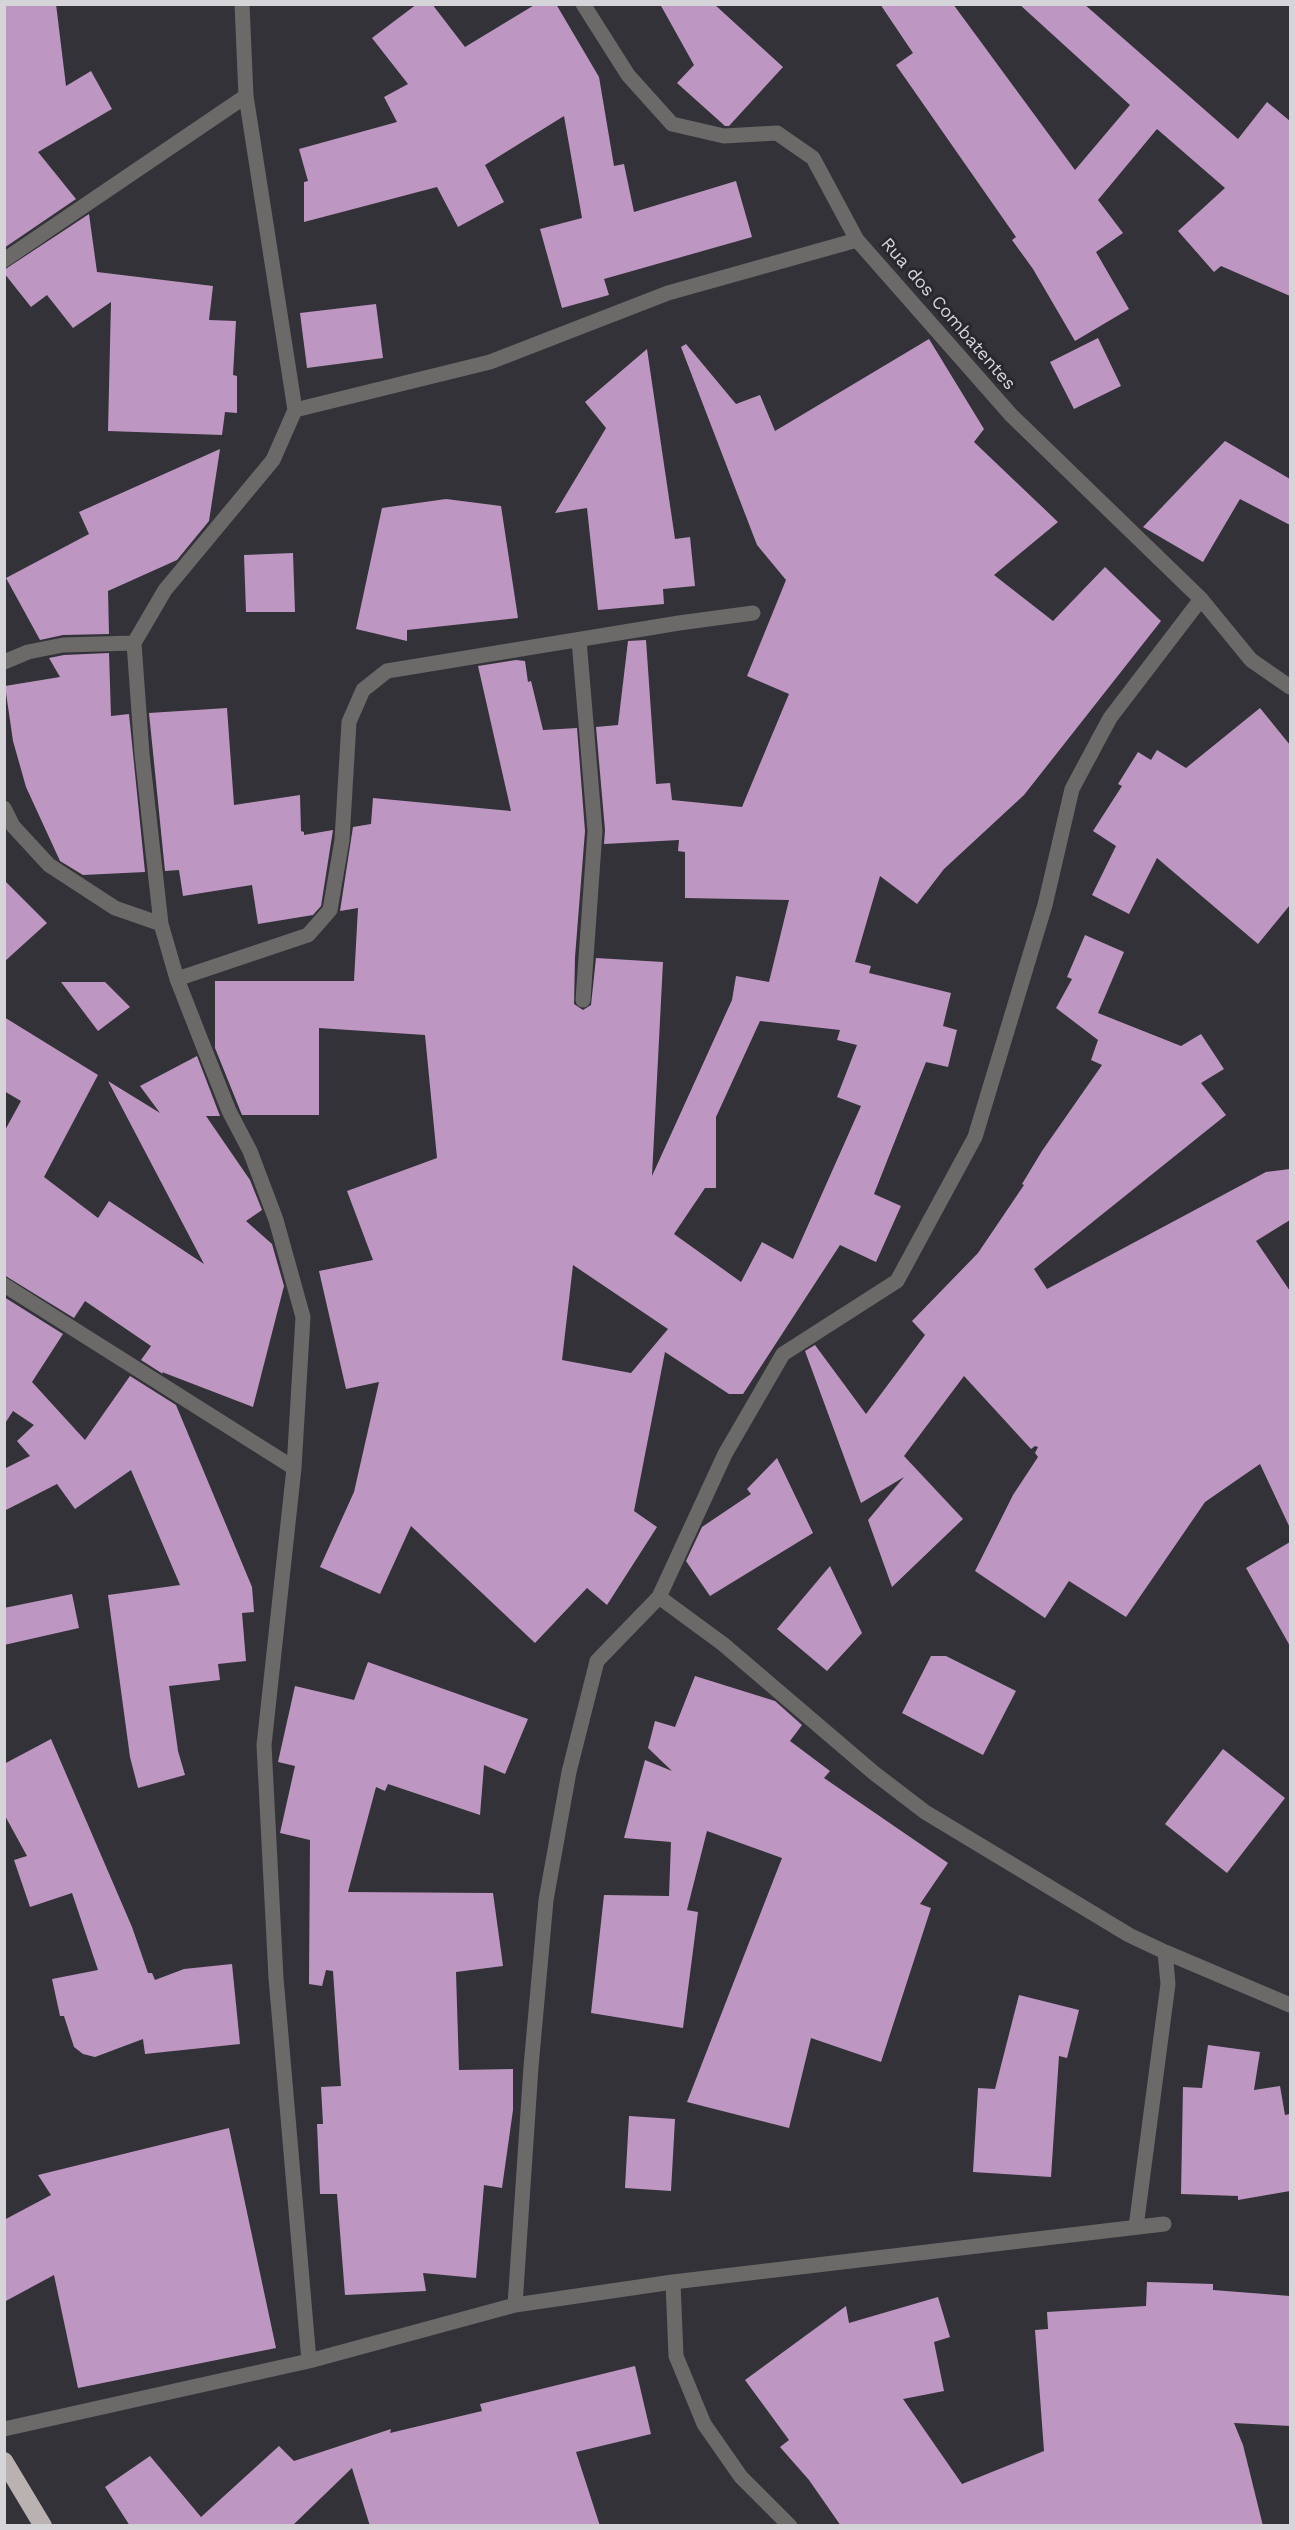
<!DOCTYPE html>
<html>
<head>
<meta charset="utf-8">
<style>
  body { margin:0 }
  #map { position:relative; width:1295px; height:2530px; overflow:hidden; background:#333238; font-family:"Work Sans",sans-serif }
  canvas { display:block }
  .frame { position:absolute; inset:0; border:6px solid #d5d4d8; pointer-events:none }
</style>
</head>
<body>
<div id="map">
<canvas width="1295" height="2530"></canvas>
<div class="frame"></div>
</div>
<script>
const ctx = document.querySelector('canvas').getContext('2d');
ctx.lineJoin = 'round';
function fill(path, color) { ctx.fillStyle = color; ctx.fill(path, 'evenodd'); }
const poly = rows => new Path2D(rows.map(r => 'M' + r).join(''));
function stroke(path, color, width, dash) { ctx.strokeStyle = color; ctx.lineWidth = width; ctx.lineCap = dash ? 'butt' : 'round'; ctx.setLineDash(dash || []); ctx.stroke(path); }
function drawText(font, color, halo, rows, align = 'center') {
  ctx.font = font + ' "Work Sans",sans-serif'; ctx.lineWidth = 6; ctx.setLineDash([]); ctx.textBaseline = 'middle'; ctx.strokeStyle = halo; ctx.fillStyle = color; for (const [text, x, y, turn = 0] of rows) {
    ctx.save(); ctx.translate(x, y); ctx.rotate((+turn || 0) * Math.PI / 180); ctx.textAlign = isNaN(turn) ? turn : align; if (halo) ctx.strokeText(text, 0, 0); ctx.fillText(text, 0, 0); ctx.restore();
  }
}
const building = poly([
  [4,4,56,4,66,86,91,71,112,109,38,152,76,199,4,248],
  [417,4,432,4,465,47,536,4,556,4,599,77,614,166,624,164,634,212,736,181,752,237,604,279,609,295,562,308,540,229,582,218,564,116,485,165,504,202,458,227,437,187,304,222,304,182,308,181,299,149,397,122,384,97,408,84,372,38],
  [660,4,714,4,783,67,729,126,725,126,677,83,694,65],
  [880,4,953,4,1075,170,1130,105,1019,4,1084,4,1238,139,1267,102,1290,121,1290,296,1221,266,1214,272,1178,231,1225,188,1157,129,1098,200,1123,233,1096,252,1129,309,1075,341,1033,269,1012,240,1016,237,896,65,913,53],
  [89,214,97,272,213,286,209,320,236,321,233,375,237,376,237,413,225,412,222,435,108,431,111,302,73,328,47,295,31,307,4,273,4,270],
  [376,304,383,358,307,368,300,313],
  [1098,338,1121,386,1074,409,1050,362],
  [929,339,984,429,974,442,1058,522,994,575,1053,621,1105,567,1161,621,1024,795,944,869,917,904,880,876,855,962,871,966,869,973,951,993,943,1026,957,1030,948,1067,926,1062,874,1194,901,1206,876,1262,840,1245,743,1394,729,1394,665,1352,634,1511,657,1527,607,1605,587,1588,535,1643,411,1526,380,1594,320,1567,354,1492,379,1382,346,1389,319,1271,373,1260,347,1191,437,1158,425,1035,319,1028,319,1115,242,1115,215,1048,215,981,354,981,358,908,340,911,353,827,371,824,373,798,511,811,478,666,516,660,525,661,528,682,531,681,543,730,577,728,585,831,575,957,574,1004,583,1010,591,1005,596,958,663,962,652,1176,732,1000,736,976,769,982,789,900,685,898,685,852,678,851,679,840,604,844,605,830,596,727,618,725,628,641,646,640,656,784,670,783,672,800,742,807,789,694,747,676,786,580,757,545,681,347,686,344,736,404,760,395,775,431],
  [760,1021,840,1030,837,1040,857,1045,837,1097,861,1106,793,1259,762,1242,741,1282,674,1234,705,1188,716,1188,716,1117],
  [573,1265,668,1329,631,1373,562,1360],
  [647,349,675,539,690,537,695,586,663,589,664,604,598,610,587,508,555,513,606,428,585,402],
  [1225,441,1290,479,1290,525,1240,499,1203,562,1143,527],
  [220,449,209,521,177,560,108,591,109,634,63,635,40,640,6,578,89,534,79,512],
  [446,499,501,506,518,618,407,630,407,641,356,629,382,508],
  [293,553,295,612,246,612,244,555],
  [109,653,111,716,129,714,145,872,83,875,60,861,26,787,13,741,5,686,60,677,49,658,64,655],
  [227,708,234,805,300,795,301,831,304,832,304,835,333,830,321,906,313,915,258,924,252,885,183,896,179,870,165,871,149,713],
  [1260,708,1290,745,1290,905,1258,944,1157,858,1129,914,1092,895,1116,846,1093,831,1122,786,1118,784,1138,752,1151,760,1157,750,1186,768],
  [4,880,47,923,4,962],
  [1085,935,1124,952,1098,1013,1181,1046,1201,1034,1224,1069,1201,1083,1226,1115,1034,1269,1047,1289,1266,1172,1290,1169,1290,1220,1256,1241,1290,1291,1290,1528,1260,1464,1205,1502,1126,1617,1069,1581,1045,1618,975,1571,1013,1495,1038,1457,1035,1453,1038,1447,1035,1446,1031,1449,964,1376,904,1456,963,1519,892,1587,868,1520,904,1477,861,1503,805,1351,815,1345,866,1414,925,1335,912,1321,978,1253,1024,1185,1022,1184,1042,1151,1102,1065,1091,1060,1098,1040,1056,1008,1072,979,1067,977],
  [61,982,105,982,130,1007,98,1031],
  [4,1017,98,1075,44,1177,98,1218,109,1201,204,1264,108,1081,160,1113,140,1086,197,1056,220,1116,206,1116,250,1180,262,1210,246,1221,272,1244,284,1286,253,1407,162,1372,163,1374,141,1360,151,1346,85,1301,74,1318,4,1275,4,1132,21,1101,4,1091],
  [4,1297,63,1334,32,1382,85,1440,130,1376,176,1405,252,1587,254,1612,242,1613,246,1661,218,1664,220,1680,169,1686,178,1751,185,1775,138,1788,130,1757,108,1595,180,1585,131,1470,75,1509,57,1484,4,1511,4,1469,30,1456,17,1441,34,1425,13,1411,4,1425],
  [777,1458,813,1533,710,1596,686,1561,702,1527,751,1494,747,1489],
  [1290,1542,1290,1646,1246,1568],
  [830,1566,862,1633,827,1671,777,1629],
  [72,1594,79,1628,4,1645,4,1608],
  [931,1656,946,1656,1016,1691,983,1755,902,1713],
  [368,1662,528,1719,505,1774,484,1765,480,1815,388,1784,385,1791,376,1787,348,1892,493,1893,503,1966,456,1972,459,2070,513,2069,513,2110,502,2188,484,2185,476,2278,423,2273,426,2291,345,2295,337,2194,320,2194,317,2124,323,2124,321,2087,341,2086,333,1971,326,1970,322,1986,309,1984,310,1840,280,1833,295,1766,278,1762,295,1686,354,1700],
  [695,1676,775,1701,802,1725,790,1741,830,1771,824,1778,948,1863,920,1904,931,1908,881,2062,811,2038,789,2128,687,2102,782,1858,707,1831,687,1910,698,1912,683,2028,591,2013,604,1895,669,1896,671,1842,624,1838,645,1760,672,1771,648,1748,655,1721,675,1727],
  [51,1739,132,1927,148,1973,152,1973,155,1980,184,1969,232,1964,240,2044,145,2054,143,2039,95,2057,83,2054,74,2047,64,2016,60,2016,52,1979,98,1970,72,1893,30,1907,14,1860,27,1856,4,1814,4,1764],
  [1223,1749,1285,1798,1227,1873,1165,1824],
  [1019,1995,1079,2010,1067,2058,1059,2056,1051,2177,973,2172,978,2088,995,2089],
  [1208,2045,1260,2052,1254,2090,1280,2086,1285,2115,1290,2114,1290,2191,1238,2200,1238,2196,1181,2194,1183,2087,1202,2088],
  [629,2116,675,2119,671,2191,625,2188],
  [229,2128,276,2348,78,2388,54,2275,4,2302,4,2220,51,2195,38,2175],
  [1147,2282,1213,2284,1213,2290,1290,2296,1290,2426,1234,2423,1243,2445,1263,2526,841,2526,809,2480,780,2447,789,2440,745,2380,846,2306,849,2323,938,2297,950,2337,934,2342,944,2391,903,2399,962,2484,1044,2451,1035,2330,1048,2329,1047,2312,1146,2306],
  [635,2366,651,2434,576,2452,600,2526,370,2526,352,2468,292,2526,130,2526,105,2487,150,2456,201,2517,279,2446,294,2461,391,2429,390,2433,482,2411,480,2404]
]);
const minor = poly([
  [242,4,246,96,295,410,273,460,165,590,134,643,142,754,161,924,177,979,204,1048,229,1111,250,1151,276,1220,303,1317,294,1468,264,1745,276,1978,309,2361],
  [583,4,628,75,672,124,724,136,777,133,813,158,857,240,1011,415,1201,599,1251,660,1290,687],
  [4,260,246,96],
  [295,410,490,362,668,293,857,240],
  [579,640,595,831,583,1000],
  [4,662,28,652,63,645,134,643],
  [4,808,13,826,49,865,115,908,161,924],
  [177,979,308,935,330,910,342,840,349,722,363,690,387,671,679,623,753,613],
  [4,1285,294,1468],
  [659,1597,723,1644,874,1773,925,1812,1129,1935,1165,1952,1168,1984,1136,2227],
  [1165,1952,1290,2005],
  [673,2282,676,2356,704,2424,741,2477,790,2526],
  [515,2305,531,2067,546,1900,569,1772,597,1661,659,1597,725,1454,783,1354,897,1281,975,1137,1045,905,1072,789,1110,718,1201,599],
  [4,2429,309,2361,515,2305,673,2282,1164,2224]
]);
const highway = poly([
  [4,2461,43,2526]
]);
const streetNames = [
  ["Rua dos Combatentes",948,314,49]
];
fill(building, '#bd97c2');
stroke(minor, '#6c6969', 15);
stroke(highway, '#bab1b1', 18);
drawText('18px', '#d5d4d8', '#29282e', streetNames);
</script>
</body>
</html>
